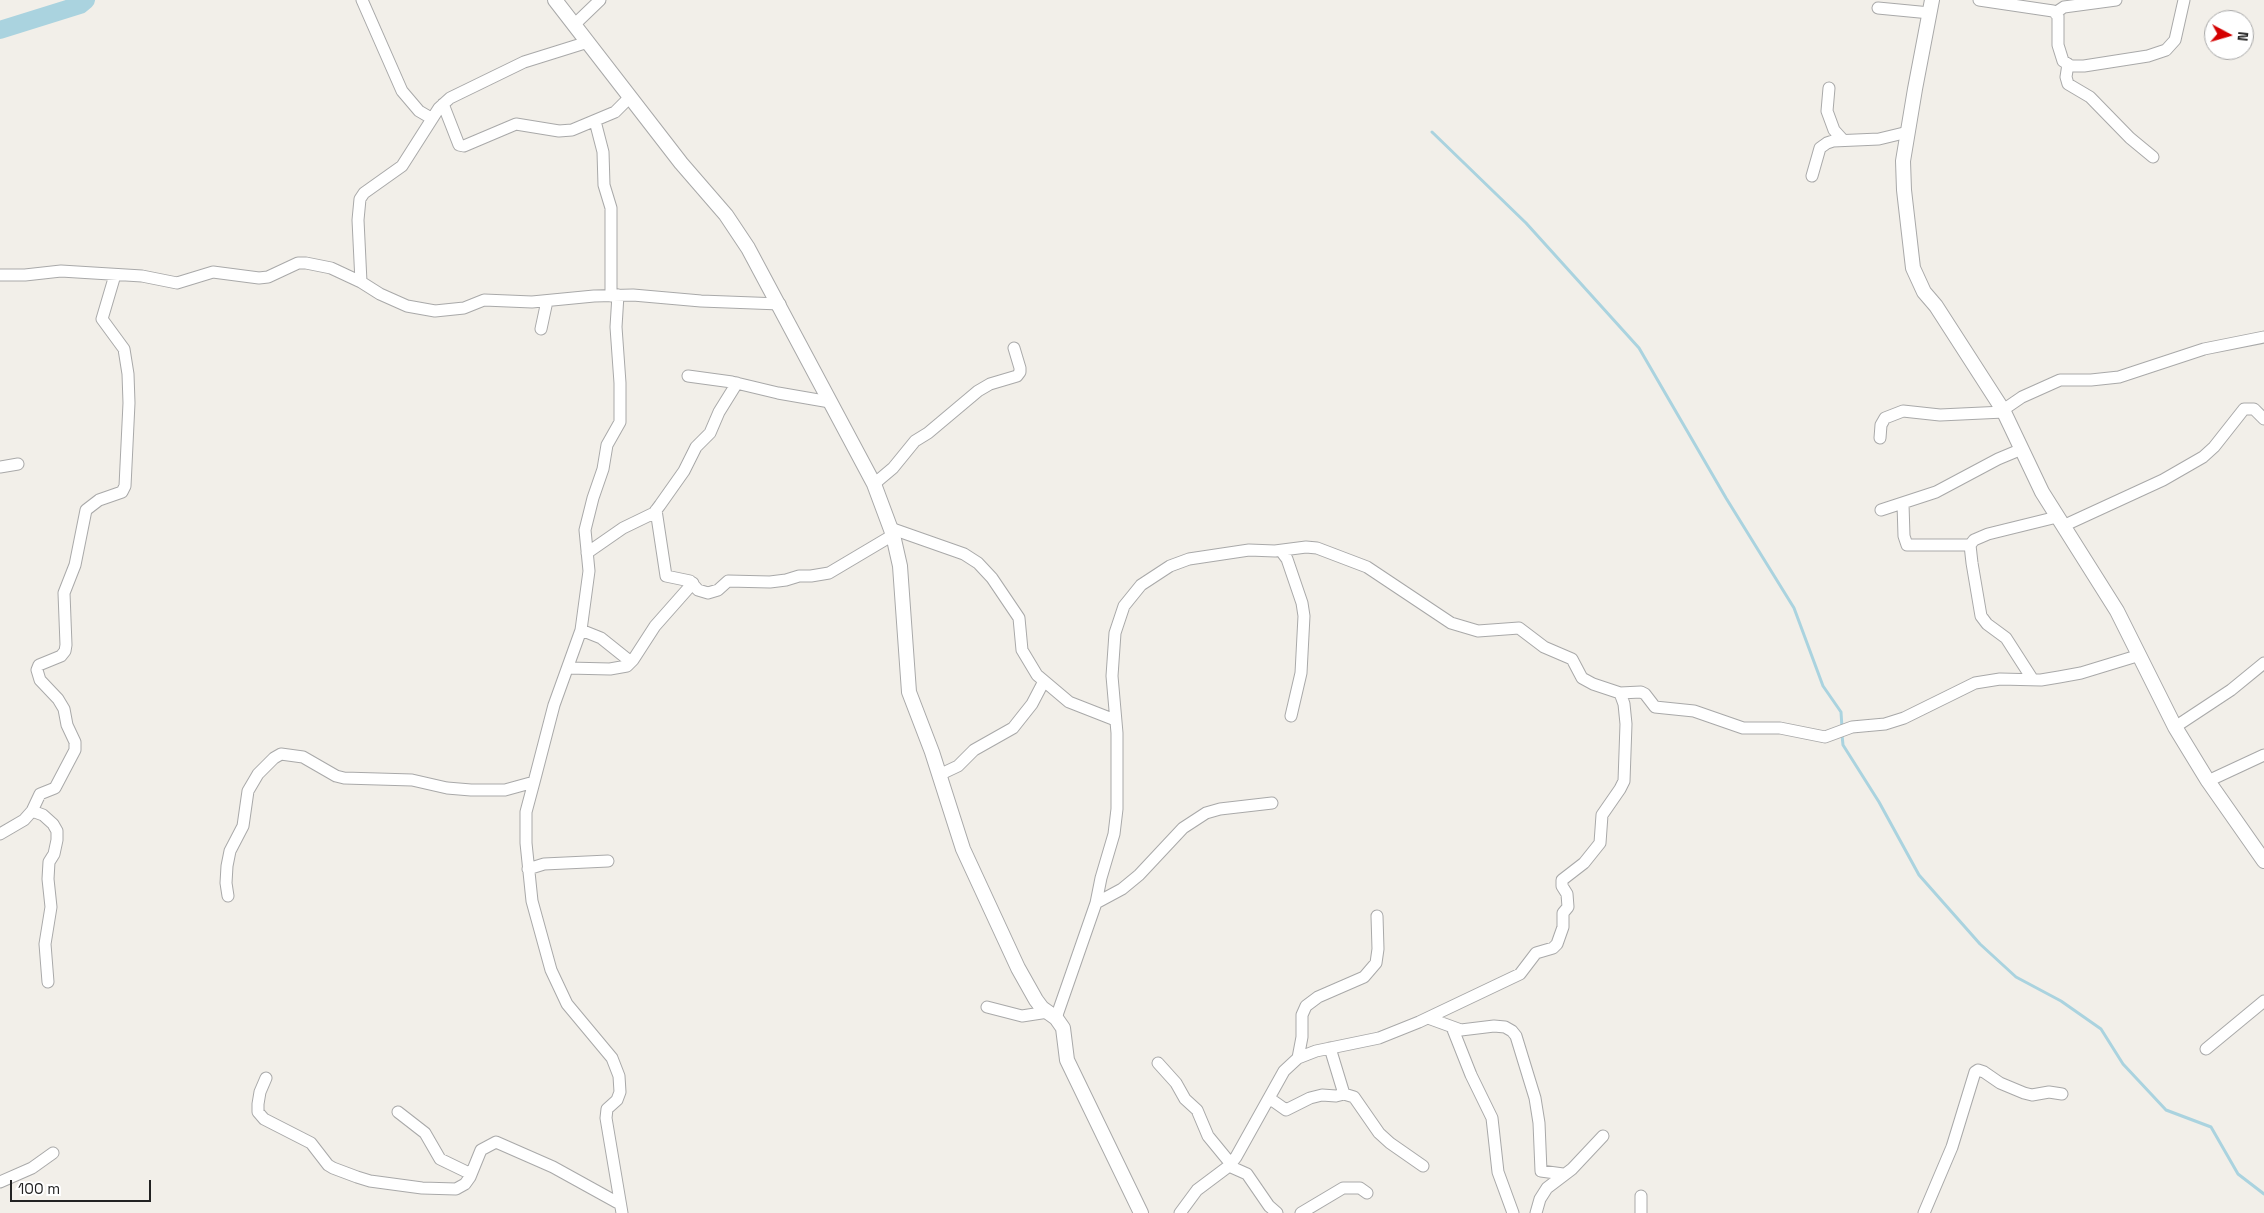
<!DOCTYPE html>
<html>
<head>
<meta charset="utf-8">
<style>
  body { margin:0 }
  #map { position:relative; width:2264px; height:1213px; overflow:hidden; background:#f2efe9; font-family:"Space Grotesk",sans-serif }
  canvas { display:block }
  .north { position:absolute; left:2204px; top:10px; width:50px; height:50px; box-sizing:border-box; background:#fff; border:1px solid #a7a7a7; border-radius:50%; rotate:96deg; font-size:14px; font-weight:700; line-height:20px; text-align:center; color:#222 }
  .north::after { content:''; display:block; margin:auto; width:18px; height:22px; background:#d40000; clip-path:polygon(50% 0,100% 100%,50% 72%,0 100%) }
  .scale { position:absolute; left:10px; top:1180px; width:141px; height:22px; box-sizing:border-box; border:2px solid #222; border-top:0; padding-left:6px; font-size:15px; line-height:18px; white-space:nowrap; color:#222; -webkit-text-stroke:4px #fff; paint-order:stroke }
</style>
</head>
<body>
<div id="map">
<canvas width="2264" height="1213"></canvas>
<div class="north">N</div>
<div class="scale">100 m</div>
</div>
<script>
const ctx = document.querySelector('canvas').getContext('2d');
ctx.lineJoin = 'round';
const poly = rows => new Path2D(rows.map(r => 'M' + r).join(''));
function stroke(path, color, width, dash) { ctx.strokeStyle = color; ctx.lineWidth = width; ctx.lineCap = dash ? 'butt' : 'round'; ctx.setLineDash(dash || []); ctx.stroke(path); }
const stream = poly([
  [1432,132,1526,223,1639,348,1726,498,1794,608,1823,686,1841,712,1842,728],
  [1842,735,1843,745,1879,802,1919,875,1980,944,2016,977,2061,1001,2101,1029,2123,1064,2166,1110,2211,1127,2238,1174,2264,1194]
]);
const river = poly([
  [0,30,80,5,86,0]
]);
const minor = poly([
  [362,0,402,91,419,111,431,118],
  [1979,0,2053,11,2058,16,2058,45,2063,61,2071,66,2084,66,2148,56,2166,50,2175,40,2184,0],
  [1878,8,1930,13],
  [2055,13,2064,7,2116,0],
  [574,25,600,0],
  [2068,64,2066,77,2068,84,2090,97,2130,138,2153,157],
  [1829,88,1827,111,1834,130,1843,140],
  [443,104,459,145,464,146,516,124,559,131,572,130,615,112,630,97],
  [595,121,603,152,604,185,611,208,611,296],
  [1812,176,1820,148,1827,143,1833,141,1879,139,1908,132],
  [0,275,25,275,61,271,142,276,177,283,213,272,259,278,268,277,298,263,306,263,331,268,361,282,380,294,407,306,435,311,464,308,484,300,532,302,594,296,633,295,701,301,780,304],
  [361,282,358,220,360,199,364,193,402,166,439,108,450,98,524,62,588,42],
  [618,295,616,327,620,383,620,422,607,445,603,469,593,498,585,530,589,571,581,630,554,705,534,782,526,812,526,843,532,901,551,970,567,1004,612,1058,619,1076,620,1092,617,1100,607,1109,606,1118,622,1213],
  [541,329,547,301],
  [688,376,732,382,778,393,830,402],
  [2003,410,2022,397,2060,380,2091,380,2119,377,2204,349,2264,337],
  [1880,438,1881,425,1885,418,1903,411,1940,415,2004,412],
  [0,467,18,464],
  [874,484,893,468,915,441,928,433,978,391,990,384,1017,376,1020,372,1020,368,1014,348],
  [1903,504,1904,536,1907,545,1970,545],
  [656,510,666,576,690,581,698,590,708,593,718,590,728,581,770,582,786,580,799,576,811,576,829,573,893,535],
  [1881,510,1936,492,1998,459,2022,449],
  [2063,526,2163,480,2203,457,2214,447,2244,409,2254,409,2264,419],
  [890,528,964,554,978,563,992,578,1019,618,1022,650,1037,675,1069,702,1115,720],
  [1281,551,1287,559,1302,603,1304,616,1301,673,1291,716],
  [587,553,623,528,654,513,660,505,684,471,696,447,710,433,719,412,737,383],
  [581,630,601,638,631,662],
  [568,668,610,669,627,666,633,660,655,626,693,583],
  [2033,680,2006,638,1987,624,1981,616,1972,563,1970,545,1974,540,1988,534,2057,517],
  [2175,727,2231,690,2264,663],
  [939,775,958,766,974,750,1013,728,1032,704,1044,681],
  [2208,781,2264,755],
  [32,811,43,815,53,824,57,831,57,840,54,854,49,862,48,879,51,907,45,944,48,982],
  [0,834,24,820,32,811,40,794,55,788,75,750,75,742,67,725,64,709,58,699,40,680,37,670,39,665,61,656,65,651,66,645,64,593,75,565,86,510,99,500,122,492,125,486,129,403,128,374,124,349,102,319,115,275],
  [528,869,544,864,608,861],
  [228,896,226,883,227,866,230,851,243,826,248,791,258,774,274,758,281,754,303,757,336,776,344,778,412,780,447,788,471,790,505,790,534,782],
  [1096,903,1122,889,1139,875,1183,828,1206,813,1220,809,1272,803],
  [987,1007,1022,1016,1048,1012],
  [1056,1018,1096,903,1101,878,1114,834,1117,809,1117,733,1112,676,1115,633,1124,606,1141,585,1170,566,1189,559,1249,550,1275,551,1306,547,1317,548,1367,567,1451,623,1478,631,1519,628,1544,647,1572,659,1582,678,1593,684,1620,693,1641,692,1645,694,1655,707,1694,711,1743,728,1780,728,1825,737,1852,727,1885,724,1904,718,1975,683,2000,679,2041,680,2059,677,2081,673,2140,655],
  [1428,1018,1461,1030,1494,1026,1505,1027,1512,1031,1516,1036,1535,1098,1539,1123,1541,1171,1563,1174],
  [1452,1027,1471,1075,1492,1118,1498,1172,1513,1213],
  [1330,1048,1344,1094,1354,1097,1379,1133,1390,1143,1423,1166],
  [2206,1049,2264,1001],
  [1298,1058,1302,1037,1302,1015,1306,1006,1318,997,1364,977,1376,963,1378,949,1377,916],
  [1158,1063,1176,1083,1185,1099,1197,1110,1208,1136,1231,1164],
  [266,1078,260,1092,258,1104,258,1112,264,1119,311,1143,328,1165,333,1168,357,1177,370,1181,422,1188,456,1189,465,1184,470,1177,481,1150,496,1142,553,1167,620,1204],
  [1269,1098,1286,1110,1310,1098,1322,1095,1336,1096,1344,1094],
  [398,1112,425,1133,440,1159,471,1174],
  [1229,1166,1247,1174,1269,1206,1277,1213],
  [0,1182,32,1168,53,1153],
  [1180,1213,1197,1190,1229,1166,1236,1157,1284,1071,1298,1058,1316,1051,1379,1038,1419,1022,1520,974,1536,953,1553,948,1557,944,1563,927,1563,913,1568,907,1567,894,1562,886,1562,880,1584,863,1600,843,1602,815,1620,789,1624,781,1626,724,1624,704,1620,693],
  [1301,1213,1343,1188,1360,1188,1367,1193],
  [1536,1213,1540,1199,1547,1188,1572,1169,1603,1136],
  [1641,1213,1641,1196],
  [1924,1213,1952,1147,1975,1072,1978,1070,1984,1072,2000,1083,2024,1093,2032,1095,2049,1092,2062,1094]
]);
const tertiary = poly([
  [555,0,681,163,726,215,748,248,874,484,893,535,900,566,909,692,932,752,963,849,1018,968,1036,1000,1042,1008,1056,1018,1063,1028,1067,1060,1141,1213],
  [1932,0,1915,89,1903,161,1904,190,1913,268,1924,292,1936,306,2003,410,2042,492,2117,611,2175,727,2208,781,2264,861]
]);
stroke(stream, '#aad3df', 3);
stroke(river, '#aad3df', 18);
stroke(minor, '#a9a9a9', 13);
stroke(tertiary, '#a9a9a9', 16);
stroke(minor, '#fff', 11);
stroke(tertiary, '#fff', 14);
</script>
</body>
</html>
